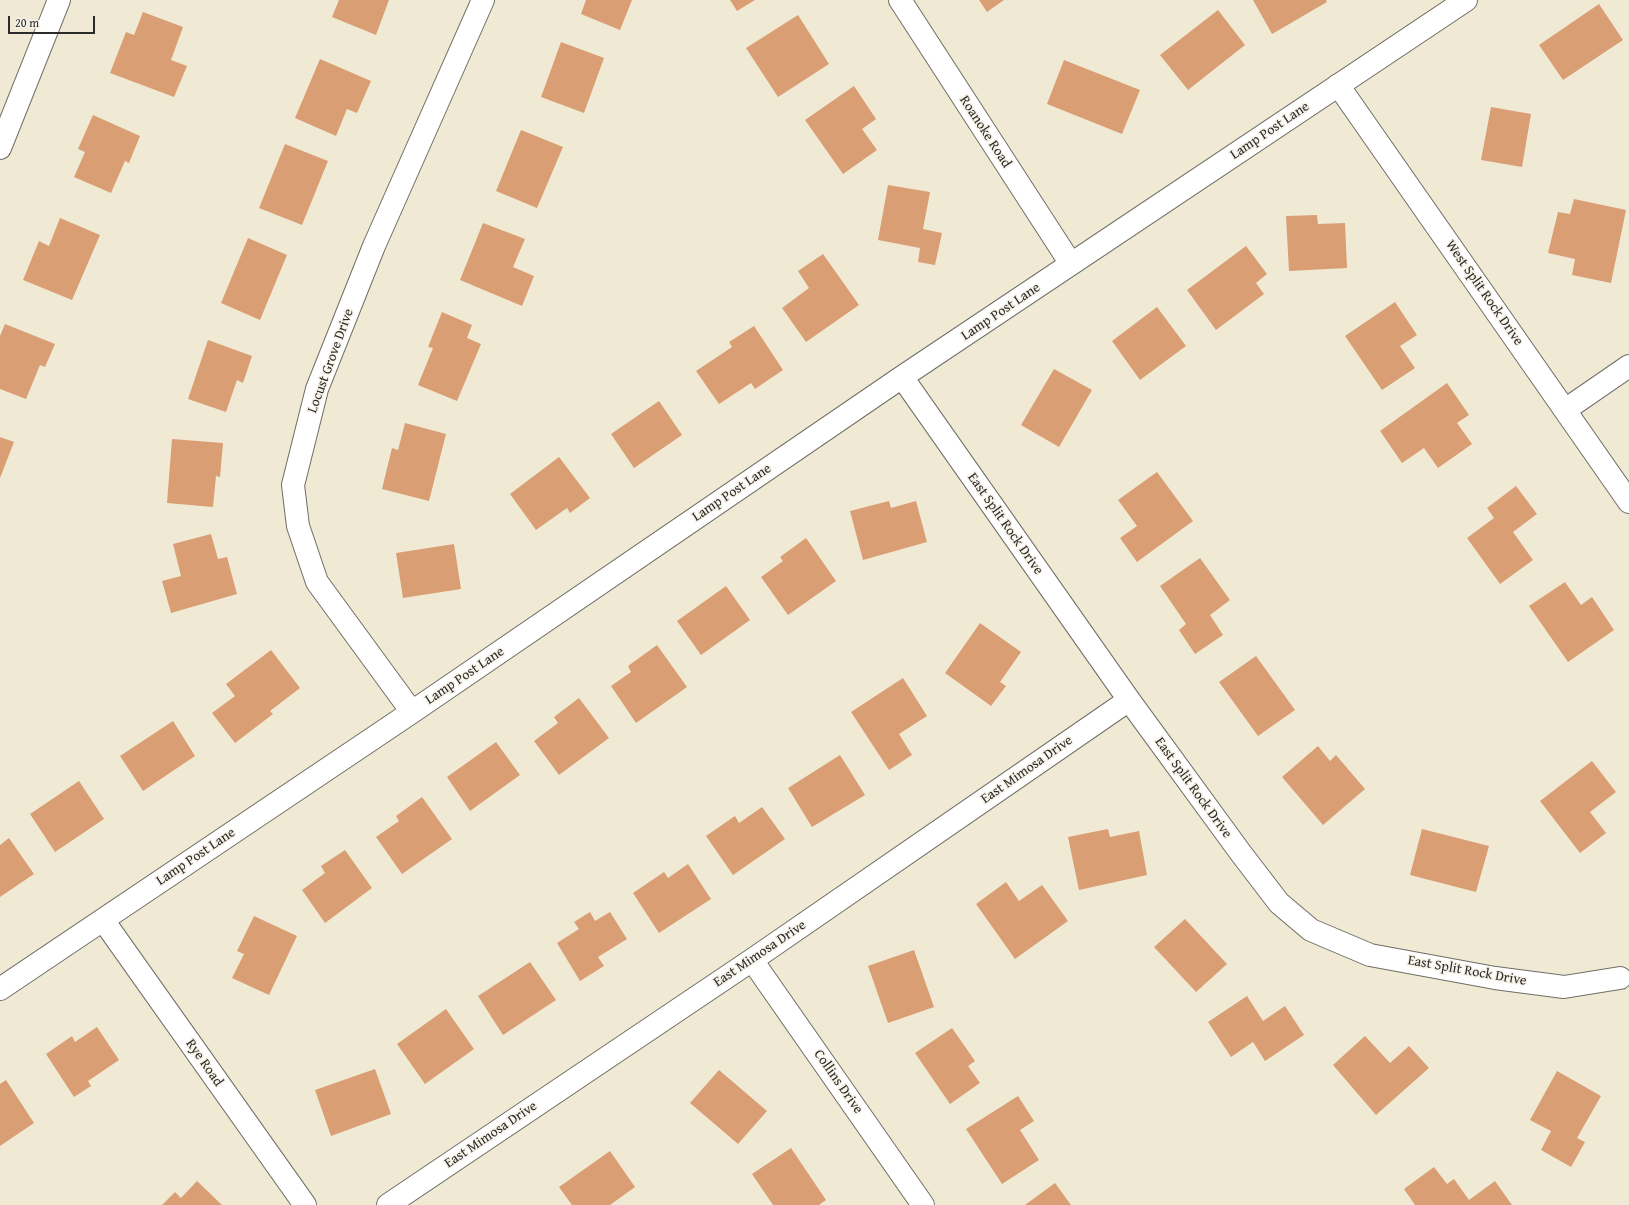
<!DOCTYPE html>
<html>
<head>
<meta charset="utf-8">
<style>
  body { margin:0 }
  #map { position:relative; width:1629px; height:1205px; overflow:hidden; background:#f0ead4; font-family:"Gentium Book Plus",serif }
  canvas { display:block }
  .scale { position:absolute; left:8px; top:16px; width:87px; height:18px; box-sizing:border-box; border:2px solid #2b2b2b; border-top:0; padding-left:5px; font-size:12px; line-height:14px; white-space:nowrap; color:#2b2b2b; -webkit-text-stroke:3px #f7f3e8; paint-order:stroke }
</style>
</head>
<body>
<div id="map">
<canvas width="1629" height="1205"></canvas>
<div class="scale">20 m</div>
</div>
<script>
const ctx = document.querySelector('canvas').getContext('2d');
ctx.lineJoin = 'round';
function fill(path, color) { ctx.fillStyle = color; ctx.fill(path, 'evenodd'); }
const poly = rows => new Path2D(rows.map(r => 'M' + r).join(''));
function stroke(path, color, width, dash) { ctx.strokeStyle = color; ctx.lineWidth = width; ctx.lineCap = dash ? 'butt' : 'round'; ctx.setLineDash(dash || []); ctx.stroke(path); }
function drawText(font, color, halo, rows, align = 'center') {
  ctx.font = font + ' "Gentium Book Plus",serif'; ctx.lineWidth = 3; ctx.setLineDash([]); ctx.textBaseline = 'middle'; ctx.strokeStyle = halo; ctx.fillStyle = color; for (const [text, x, y, turn = 0] of rows) {
    ctx.save(); ctx.translate(x, y); ctx.rotate((+turn || 0) * Math.PI / 180); ctx.textAlign = isNaN(turn) ? turn : align; if (halo) ctx.strokeText(text, 0, 0); ctx.fillText(text, 0, 0); ctx.restore();
  }
}
const building = poly([
  [339,0,389,0,376,35,332,17],
  [586,0,632,0,620,30,581,14],
  [730,0,755,0,737,11],
  [979,0,1004,0,987,12],
  [1253,0,1326,0,1327,2,1272,34],
  [1599,4,1623,40,1563,80,1539,45],
  [1218,10,1245,45,1188,90,1160,55],
  [143,12,183,27,171,60,187,66,174,97,110,73,126,32,134,35],
  [798,15,829,64,778,97,746,48],
  [561,42,604,58,584,113,541,97],
  [320,59,371,81,357,113,347,109,336,136,295,118],
  [1064,60,1140,90,1122,134,1047,104],
  [854,86,876,119,862,129,877,150,843,174,805,120],
  [1491,107,1531,114,1522,167,1481,160],
  [93,115,140,136,129,163,125,161,111,193,74,177,85,152,78,149],
  [521,130,563,147,537,208,496,191],
  [285,144,328,161,302,225,259,208],
  [888,185,930,192,923,229,942,233,935,265,918,262,920,248,878,240],
  [1574,199,1626,210,1611,283,1572,275,1575,259,1548,253,1558,212,1570,214],
  [1317,215,1318,224,1345,223,1347,268,1289,271,1286,216],
  [60,218,100,235,72,300,23,280,39,241,49,246],
  [483,223,525,239,513,267,534,276,522,306,460,280],
  [248,238,287,255,260,320,221,303],
  [1246,246,1267,274,1256,283,1264,294,1216,330,1187,290],
  [823,254,859,305,806,342,782,308,809,288,798,271],
  [1395,302,1417,335,1400,346,1415,368,1382,390,1345,336],
  [1157,307,1186,346,1140,380,1112,341],
  [442,312,472,325,467,338,481,344,457,401,418,385,433,348,428,347],
  [5,324,55,344,45,367,40,365,26,399,0,389,0,336],
  [754,326,783,370,755,389,751,383,719,404,696,371,732,347,729,342],
  [208,340,252,356,243,383,237,380,226,412,188,399],
  [1054,369,1092,390,1059,447,1021,425],
  [1447,383,1469,415,1457,423,1472,444,1438,468,1424,448,1402,463,1380,431],
  [659,401,682,435,634,468,611,434],
  [405,423,446,434,429,501,382,489,392,448,398,450],
  [0,437,14,442,0,478],
  [172,439,223,443,220,477,216,476,213,507,167,503],
  [559,457,590,498,570,513,567,508,536,530,510,494],
  [1157,472,1193,521,1137,562,1120,538,1137,526,1118,500],
  [1516,486,1537,514,1513,532,1533,560,1500,584,1467,538,1494,518,1487,508],
  [889,501,891,508,916,501,927,542,863,560,850,511],
  [211,534,218,559,227,557,237,594,171,613,162,581,181,576,173,544],
  [806,538,836,581,788,615,761,577,783,561,780,557],
  [454,544,461,589,403,598,396,553],
  [1200,558,1230,600,1210,615,1223,635,1195,654,1179,630,1186,624,1160,586],
  [1565,582,1581,605,1592,597,1614,630,1568,662,1529,606],
  [726,586,750,620,701,655,677,621],
  [980,623,1021,652,1000,682,1006,686,991,706,945,673],
  [657,645,687,687,636,723,611,686,631,672,628,666],
  [271,650,300,688,270,711,273,714,235,743,212,713,235,696,226,684],
  [1256,656,1295,710,1258,736,1219,682],
  [903,678,927,716,899,734,912,755,889,770,851,712],
  [579,698,609,738,559,775,534,741,558,723,554,717],
  [173,721,195,756,143,791,120,756],
  [496,742,520,775,470,811,447,777],
  [1318,746,1330,761,1336,755,1365,789,1323,825,1282,777],
  [840,755,865,795,812,827,788,788],
  [1592,761,1616,792,1590,812,1606,833,1580,853,1540,801],
  [79,781,104,819,55,852,30,814],
  [422,797,452,839,402,874,376,837,399,821,396,816],
  [762,807,785,839,733,875,706,836,735,816,739,823],
  [1108,829,1110,837,1139,831,1147,875,1079,890,1068,837],
  [1422,829,1489,846,1476,892,1410,875],
  [9,838,34,874,0,897,0,845],
  [345,850,372,888,325,923,302,890,325,873,321,866],
  [688,864,711,899,659,933,633,893,664,872,668,878],
  [1006,882,1019,901,1042,885,1068,921,1015,959,976,904],
  [590,912,595,921,610,912,627,939,598,957,604,966,580,981,557,943,579,929,574,922],
  [254,916,297,936,269,995,232,978,244,954,237,951],
  [1185,919,1227,964,1196,992,1154,947],
  [914,950,934,1007,888,1023,868,966],
  [530,962,556,1000,503,1035,478,996],
  [1247,996,1263,1021,1285,1006,1304,1035,1265,1061,1253,1042,1231,1057,1208,1022],
  [446,1009,474,1049,425,1084,397,1044],
  [97,1027,119,1060,88,1081,91,1086,74,1097,46,1054,72,1036,75,1042],
  [952,1028,975,1061,968,1066,980,1083,950,1104,915,1053],
  [1365,1036,1390,1063,1409,1046,1429,1068,1376,1115,1333,1065],
  [375,1069,391,1114,331,1136,315,1090],
  [719,1070,767,1111,738,1144,690,1103],
  [1557,1071,1601,1096,1577,1138,1585,1142,1571,1167,1541,1150,1551,1131,1530,1120],
  [6,1080,34,1123,0,1146,0,1084],
  [1018,1096,1034,1121,1020,1130,1039,1160,1002,1184,966,1129],
  [791,1148,826,1200,819,1205,773,1205,752,1174],
  [610,1151,635,1187,610,1205,572,1205,559,1187],
  [1434,1167,1447,1184,1454,1179,1469,1200,1495,1181,1512,1205,1415,1205,1404,1189],
  [197,1181,222,1205,162,1205,175,1192,181,1198],
  [1055,1183,1071,1205,1025,1205]
]);
const minor = poly([
  [900,0,1071,264],
  [1338,85,1629,502],
  [0,148,59,0],
  [902,377,1129,700,1240,852,1279,903,1311,930,1370,955,1495,978,1564,987,1620,978],
  [1565,410,1629,366],
  [412,712,317,582,298,526,293,485,317,389,374,246,483,0],
  [103,920,305,1205],
  [752,960,923,1205],
  [0,989,412,712,902,377,1466,0],
  [388,1205,752,960,1129,700]
]);
const streetNames = [
  ["Lamp Post Lane",1270,131,-34],
  ["Roanoke Road",985,132,57],
  ["West Split Rock Drive",1484,293,55],
  ["Lamp Post Lane",1001,312,-34],
  ["Locust Grove Drive",331,361,-70],
  ["Lamp Post Lane",732,493,-34],
  ["East Split Rock Drive",1005,524,55],
  ["Lamp Post Lane",465,676,-34],
  ["East Mimosa Drive",1027,770,-35],
  ["East Split Rock Drive",1193,788,54],
  ["Lamp Post Lane",196,857,-34],
  ["East Mimosa Drive",760,954,-34],
  ["East Split Rock Drive",1467,971,10],
  ["Rye Road",204,1063,55],
  ["Collins Drive",838,1082,55],
  ["East Mimosa Drive",491,1135,-34]
];
fill(building, '#da9e75');
stroke(minor, '#706e66', 24);
stroke(minor, '#fff', 22);
drawText('14px', '#2b2b2b', '#f7f3e8', streetNames);
</script>
</body>
</html>
